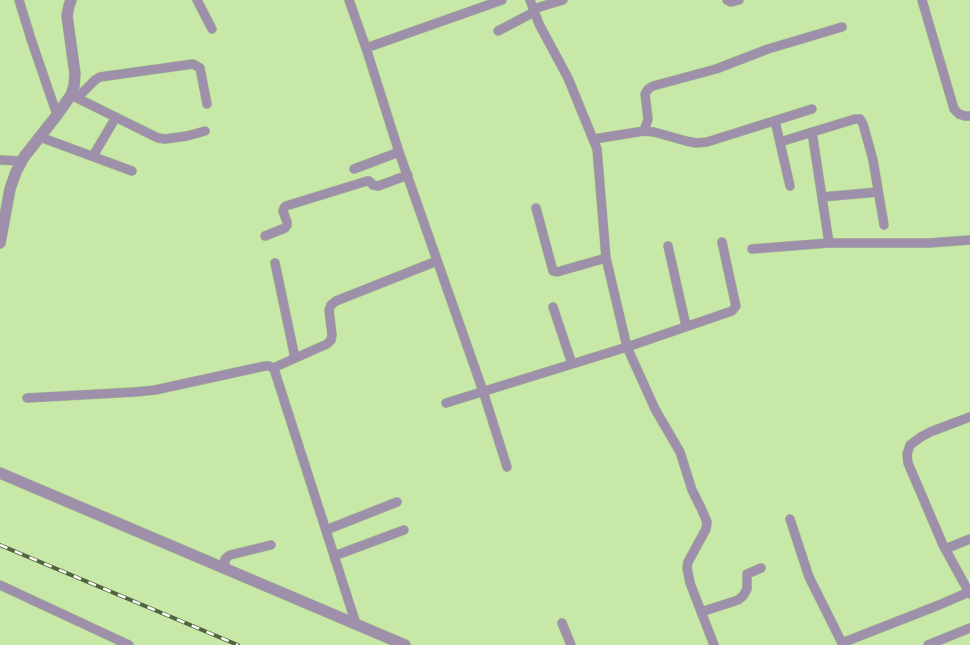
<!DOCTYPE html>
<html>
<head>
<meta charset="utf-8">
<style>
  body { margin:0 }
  canvas { display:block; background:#c8e8a8 }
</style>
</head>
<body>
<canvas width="970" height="645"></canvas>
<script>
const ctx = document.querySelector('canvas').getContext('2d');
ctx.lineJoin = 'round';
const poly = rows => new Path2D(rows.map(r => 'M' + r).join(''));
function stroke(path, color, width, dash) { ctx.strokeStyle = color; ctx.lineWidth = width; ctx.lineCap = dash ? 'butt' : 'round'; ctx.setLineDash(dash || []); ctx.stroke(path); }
const minor = poly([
  [19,0,31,39,57,115],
  [197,0,212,29],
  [349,0,366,48,399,152,483,391,507,467],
  [530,0,539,24,568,78,597,149,606,258,627,347,655,409,680,452,692,490,702,510,707,522,706,529,688,562,687,568,690,583,714,645],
  [727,0,731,2,739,0],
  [922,0,954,109,959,114,965,116,970,116],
  [533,9,563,0],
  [498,31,534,12],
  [366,48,502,0],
  [73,96,158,138,165,139,187,136,205,131],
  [77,98,95,80,100,77,193,64,200,68,207,104],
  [775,121,790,186],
  [644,131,648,119,645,94,648,89,653,86,716,69,768,49,842,27],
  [812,132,829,243],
  [40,137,132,171],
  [594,139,644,131,654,132,686,141,696,143,707,142,812,109],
  [780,142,855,119,860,119,863,124,873,160,884,225],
  [93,156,116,117],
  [0,160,21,161],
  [354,169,399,152],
  [822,197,878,192],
  [536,208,553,271,557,272,606,258],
  [265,236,285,228,287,225,287,222,283,211,284,208,286,206,367,181,369,181,373,185,378,186,408,175],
  [668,246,686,326],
  [752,249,829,243,929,243,970,240],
  [275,263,295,358],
  [553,307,572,364],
  [273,368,327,344,331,340,332,335,329,310,331,305,336,301,437,261],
  [27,398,135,392,155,390,265,366,269,366,273,368,275,372,356,624],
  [446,403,627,347,732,311,736,306,735,302,722,242],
  [970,417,930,432,921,437,910,445,907,454,908,463,943,545,970,594],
  [790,519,809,577,843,645],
  [326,530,397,502],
  [945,549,970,539],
  [334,556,404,530],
  [225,568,225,559,230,555,271,545],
  [0,585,129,645],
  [701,612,738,600,743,596,747,589,747,574,761,568],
  [562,623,571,645],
  [842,643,939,605,969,592],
  [928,645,970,628]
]);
const tertiary = poly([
  [0,243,10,189,16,172,24,157,57,115,71,95,74,86,75,74,67,16,69,6,71,0],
  [0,473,405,645]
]);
const rail = poly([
  [0,545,238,645]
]);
stroke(minor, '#a9c68d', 10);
stroke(tertiary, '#a9c68d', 12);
stroke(minor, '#9e90aa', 9);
stroke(tertiary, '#9e90aa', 11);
stroke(rail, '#516440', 4);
stroke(rail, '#fbfef7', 2.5, [8]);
</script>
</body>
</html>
